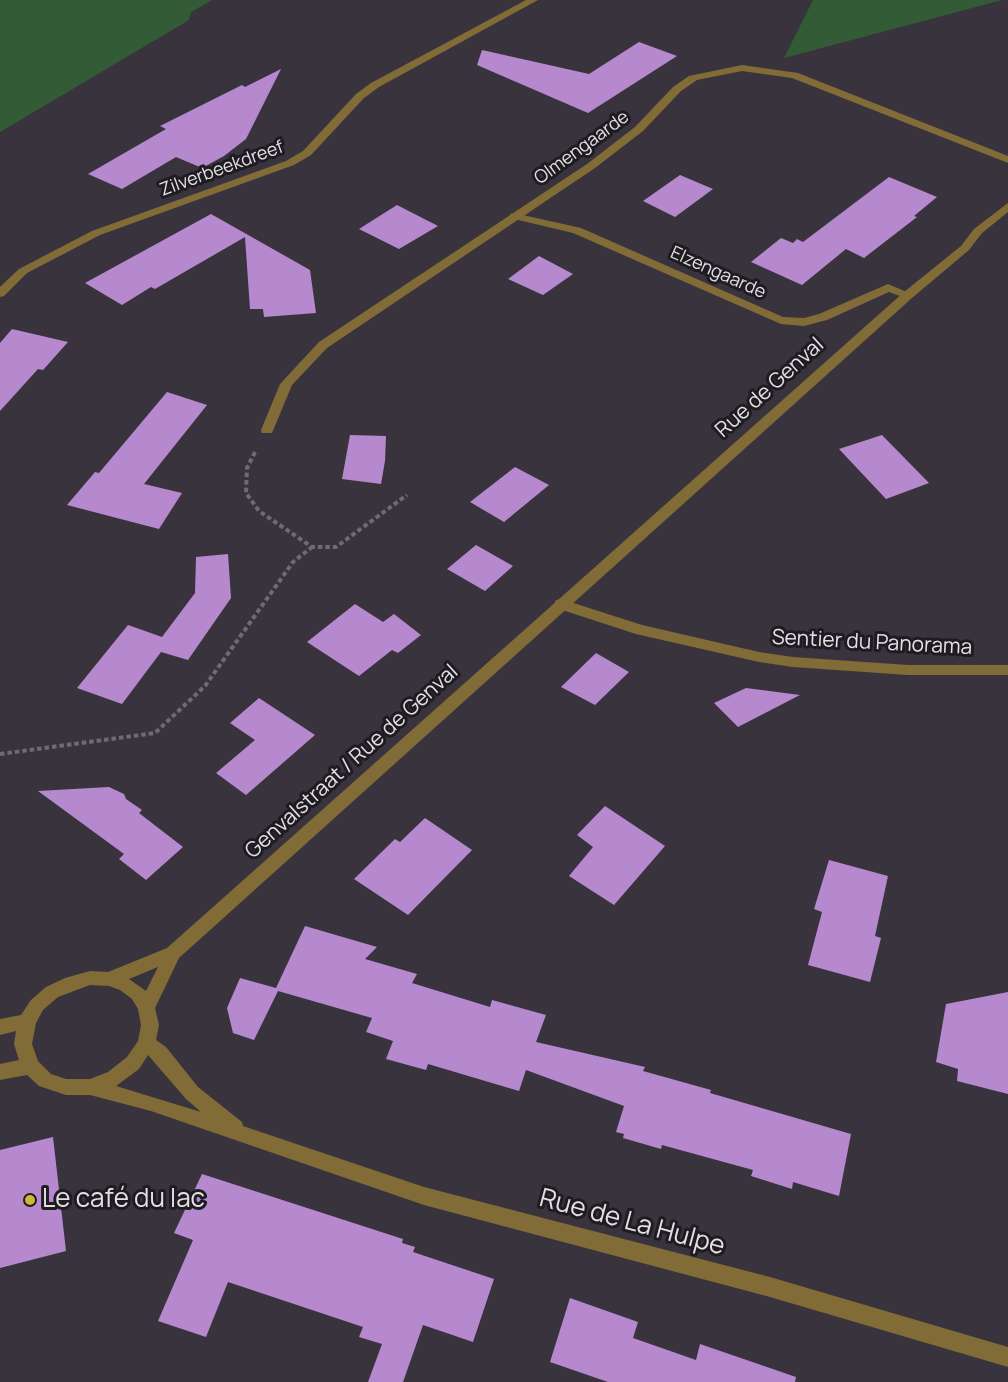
<!DOCTYPE html>
<html>
<head>
<meta charset="utf-8">
<style>
  body { margin:0 }
  canvas { display:block; background:#39333d }
</style>
</head>
<body>
<canvas width="1008" height="1382"></canvas>
<script>
const ctx = document.querySelector('canvas').getContext('2d');
ctx.lineJoin = 'round';
function fill(path, color) { ctx.fillStyle = color; ctx.fill(path, 'evenodd'); }
const poly = rows => new Path2D(rows.map(r => 'M' + r).join(''));
function stroke(path, color, width, dash) { ctx.strokeStyle = color; ctx.lineWidth = width; ctx.lineCap = dash ? 'butt' : 'round'; ctx.setLineDash(dash || []); ctx.stroke(path); }
function drawText(font, color, halo, rows, align = 'center') {
  ctx.font = font + ' Manrope,sans-serif'; ctx.lineWidth = 6; ctx.setLineDash([]); ctx.textBaseline = 'middle'; ctx.strokeStyle = halo; ctx.fillStyle = color; for (const [text, x, y, turn = 0] of rows) {
    ctx.save(); ctx.translate(x, y); ctx.rotate((+turn || 0) * Math.PI / 180); ctx.textAlign = isNaN(turn) ? turn : align; if (halo) ctx.strokeText(text, 0, 0); ctx.fillText(text, 0, 0); ctx.restore();
  }
}
const green = poly([
  [0,0,212,0,191,12,189,20,0,132],
  [813,0,1002,0,784,58]
]);
const building = poly([
  [639,42,677,56,588,113,477,65,482,50,589,74],
  [281,69,246,139,224,156,202,168,176,157,122,189,88,174,166,129,160,126,242,85,245,87],
  [680,175,713,189,675,217,643,201],
  [889,177,937,197,914,216,917,217,864,258,846,249,802,285,751,262,781,238,793,243,797,239,803,242],
  [397,205,438,226,399,249,359,229],
  [211,214,310,270,316,313,264,317,263,309,250,309,245,237,155,289,151,287,122,305,85,283],
  [539,256,573,274,543,295,508,279],
  [12,329,68,342,43,370,38,369,0,411,0,343],
  [167,392,207,405,144,484,182,493,159,529,67,505,95,472,99,473],
  [350,435,386,436,385,461,381,484,342,479],
  [882,435,929,483,886,499,839,449],
  [515,467,549,485,504,522,470,502],
  [476,545,513,566,485,591,447,569],
  [228,554,231,598,188,660,161,652,122,704,77,688,128,625,162,637,195,593,196,557],
  [355,604,383,622,394,614,421,635,398,653,392,650,359,676,307,642],
  [596,653,629,672,595,705,561,687],
  [746,688,800,695,738,727,714,703],
  [259,698,315,735,246,795,216,773,255,740,230,723],
  [109,787,124,794,126,799,142,810,139,813,183,847,146,880,119,859,124,854,38,791],
  [605,806,665,846,614,905,569,876,593,847,577,835],
  [425,818,472,850,408,915,354,879,395,839,400,842],
  [829,860,888,876,875,936,881,938,870,982,808,965,822,912,814,909],
  [305,926,377,947,365,959,417,974,412,983,490,1007,492,1000,546,1015,536,1042,645,1067,643,1071,711,1090,710,1093,851,1134,839,1196,793,1182,792,1189,751,1176,753,1170,662,1145,661,1149,623,1138,624,1134,616,1132,624,1106,526,1070,519,1091,428,1064,426,1070,386,1059,393,1041,366,1032,372,1018,278,991,254,1040,233,1033,227,1008,240,978,276,988],
  [1008,992,1008,1094,957,1081,958,1069,936,1062,946,1004],
  [53,1137,66,1251,0,1268,0,1150],
  [202,1174,403,1239,402,1243,415,1247,413,1252,494,1279,473,1342,423,1325,403,1382,368,1382,382,1344,359,1337,363,1327,228,1282,206,1337,158,1321,193,1240,174,1233],
  [570,1298,638,1322,633,1338,696,1360,700,1344,796,1377,795,1382,608,1382,550,1362]
]);
const path = poly([
  [255,452,247,468,246,493,259,511,312,547,336,547,407,495],
  [0,754,155,733,205,686,293,562,312,547]
]);
const service = poly([
  [514,213,581,228,783,317,804,318,819,314,888,284,914,295,908,299,889,292,827,320,804,326,781,324,573,233,510,218,510,214,514,213]
]);
const minor = poly([
  [526,0,538,0,379,87,364,98,311,155,294,165,100,235,27,273,4,296,0,297,0,287,19,269,92,231,286,161,303,151,356,94,371,83,526,0],
  [742,65,798,73,1008,156,1008,163,792,78,742,71,697,80,681,91,643,131,595,168,327,348,292,385,272,433,262,433,261,430,280,384,319,342,587,164,635,127,673,87,689,76,742,65],
  [561,599,642,625,759,652,793,657,908,665,1008,665,1008,675,908,675,793,667,759,662,636,634,556,608,554,604,556,600,561,599]
]);
const tertiary = poly([
  [1008,203,1008,212,982,233,969,250,912,298,179,958,155,1008,159,1025,156,1040,166,1047,198,1087,242,1122,243,1126,424,1187,770,1277,1008,1347,1008,1367,770,1297,424,1205,151,1111,90,1095,66,1095,39,1086,27,1075,0,1080,0,1064,19,1060,14,1044,16,1031,0,1035,0,1019,21,1015,31,1000,46,987,65,978,90,971,108,972,167,948,904,292,961,246,974,229,1008,203],
  [158,967,146,991,129,979,158,967],
  [90,985,109,986,120,990,132,999,138,1009,141,1025,138,1041,127,1057,108,1072,90,1079,66,1079,51,1074,38,1061,32,1044,36,1023,43,1010,58,997,90,985],
  [148,1055,186,1099,201,1112,116,1086,139,1069,148,1055]
]);
const markers = [
  [30,1200,6,"#cdb938"]
];
const farStreetnames = [
  ["Olmengaarde",582,148,-36],
  ["Zilverbeekdreef",222,169,-20],
  ["Elzengaarde",718,273,24]
];
const streetNames = [
  ["Rue de Genval",770,388,-42],
  ["Sentier du Panorama",872,643,3],
  ["Genvalstraat / Rue de Genval",352,762,-42]
];
const nearPoinames = [
  ["Le café du lac",42,1200]
];
const nearStreetnames = [
  ["Rue de La Hulpe",632,1223,15]
];
fill(green, '#335b35');
fill(building, '#b689cf');
stroke(path, '#706a73', 4, [4.5, 3]);
fill(service, '#816b36');
fill(minor, '#816b36');
fill(tertiary, '#816b36');
for (const [x, y, r, color] of markers) { const dot = new Path2D(); dot.arc(x, y, r, 0, 2 * Math.PI); ctx.fillStyle = color; ctx.fill(dot); stroke(dot, '#1f1c21', 2); }
drawText('18px', '#e3dfe5', '#1f1c21', farStreetnames);
drawText('21px', '#e3dfe5', '#1f1c21', streetNames);
drawText('26px', '#e3dfe5', '#1f1c21', nearPoinames, 'left');
drawText('26px', '#e3dfe5', '#1f1c21', nearStreetnames);
</script>
</body>
</html>
